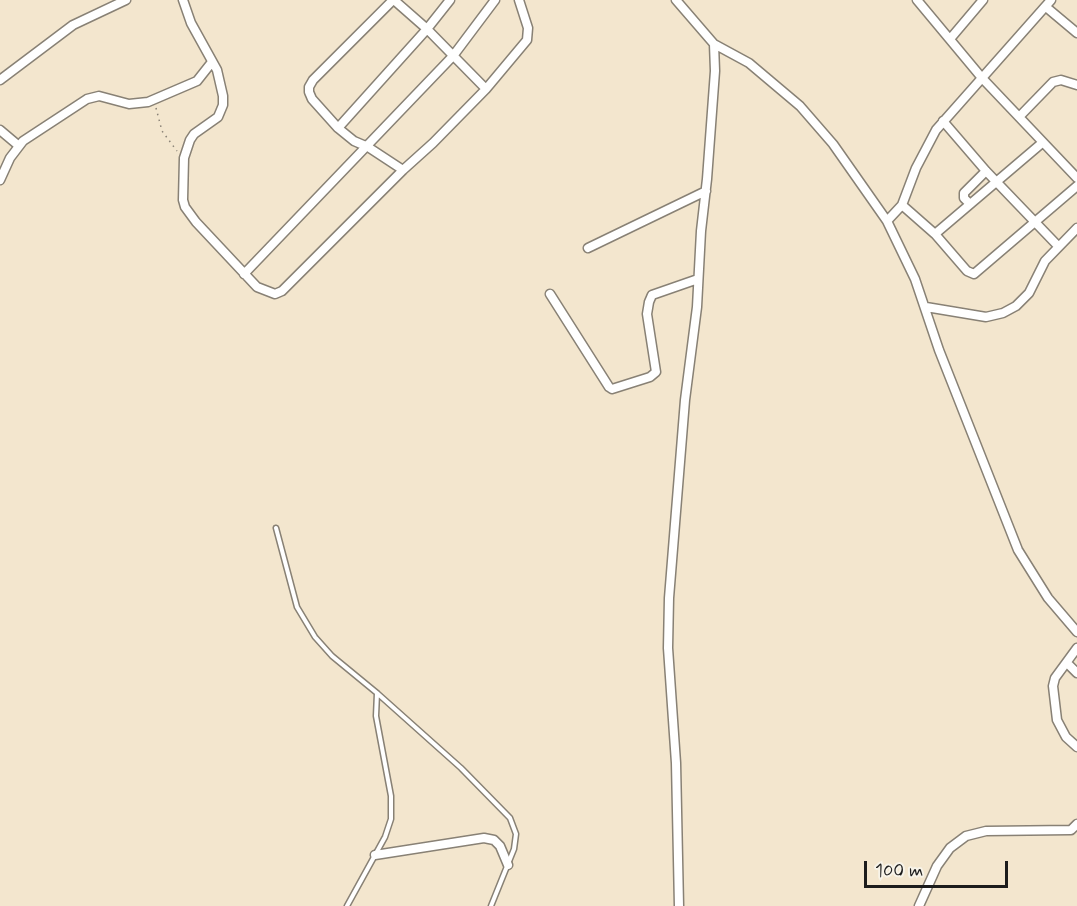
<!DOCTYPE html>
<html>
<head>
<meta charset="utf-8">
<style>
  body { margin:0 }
  #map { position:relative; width:1077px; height:906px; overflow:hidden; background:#f3e6ce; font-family:Mynerve,sans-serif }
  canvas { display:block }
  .scale { position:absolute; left:864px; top:861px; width:144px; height:27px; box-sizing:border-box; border:3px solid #1c1c1c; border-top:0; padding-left:8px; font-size:18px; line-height:21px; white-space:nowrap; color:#1c1c1c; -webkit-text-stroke:4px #f7f3e8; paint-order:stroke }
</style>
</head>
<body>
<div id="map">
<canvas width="1077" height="906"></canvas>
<div class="scale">100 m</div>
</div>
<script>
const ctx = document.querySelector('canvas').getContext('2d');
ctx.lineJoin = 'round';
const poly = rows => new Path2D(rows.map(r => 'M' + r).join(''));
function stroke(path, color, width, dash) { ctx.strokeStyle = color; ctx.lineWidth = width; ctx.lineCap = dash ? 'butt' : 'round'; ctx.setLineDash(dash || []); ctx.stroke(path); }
const path = poly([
  [156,108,162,131,177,151]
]);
const service = poly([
  [276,528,297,607,315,637,332,656,377,693,461,768,510,818,516,834,514,849,491,906],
  [347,906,385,837,391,819,391,796,376,716,377,693]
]);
const minor = poly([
  [183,0,191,23,217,70,223,96,223,105,218,117,194,134,190,140,184,158,183,200,185,207,196,222,257,287,275,294,282,291,403,170,433,143,486,89,527,40,528,28,519,0],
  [393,0,313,80,309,87,309,92,312,99,338,128,354,141,368,147,403,170],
  [394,0,427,29,486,89],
  [676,0,714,44,715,71,707,179,701,231,697,307,685,400,669,598,668,648,676,763,679,906],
  [917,0,982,78,1077,178],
  [1046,7,1077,33],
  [950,39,983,0],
  [714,44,749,63,800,106,833,144,887,221,915,279,939,350,1018,550,1048,598,1077,632],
  [0,80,73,25,126,0],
  [1019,117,1053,82,1061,80,1077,85],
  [943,121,986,171,1058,246],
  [338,128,427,29,450,0],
  [0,130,19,146],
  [0,180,10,158,23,141,87,99,99,96,129,104,148,102,197,81,212,62],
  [970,204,964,198,964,193,986,171],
  [902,205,935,234,967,271,974,274,1077,186],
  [887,221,902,205,916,168,936,130,1051,0],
  [935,234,1042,143],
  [588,248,706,191],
  [244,274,453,56,495,0],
  [550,294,609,387,612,389,650,377,656,372,647,314,649,302,652,295,698,279],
  [926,307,986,317,1003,313,1016,306,1029,293,1045,261,1077,228],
  [1077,648,1055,678,1053,686,1057,720,1066,737,1077,747],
  [1067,663,1077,673],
  [375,855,484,838,494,840,500,846,508,865],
  [919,906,937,866,950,848,966,836,986,831,1071,830,1077,824]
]);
stroke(service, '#888175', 7);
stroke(minor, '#888175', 11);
stroke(path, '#888175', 1.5, [1.5, 4.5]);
stroke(service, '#fff', 4);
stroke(minor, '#fff', 8);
</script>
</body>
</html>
